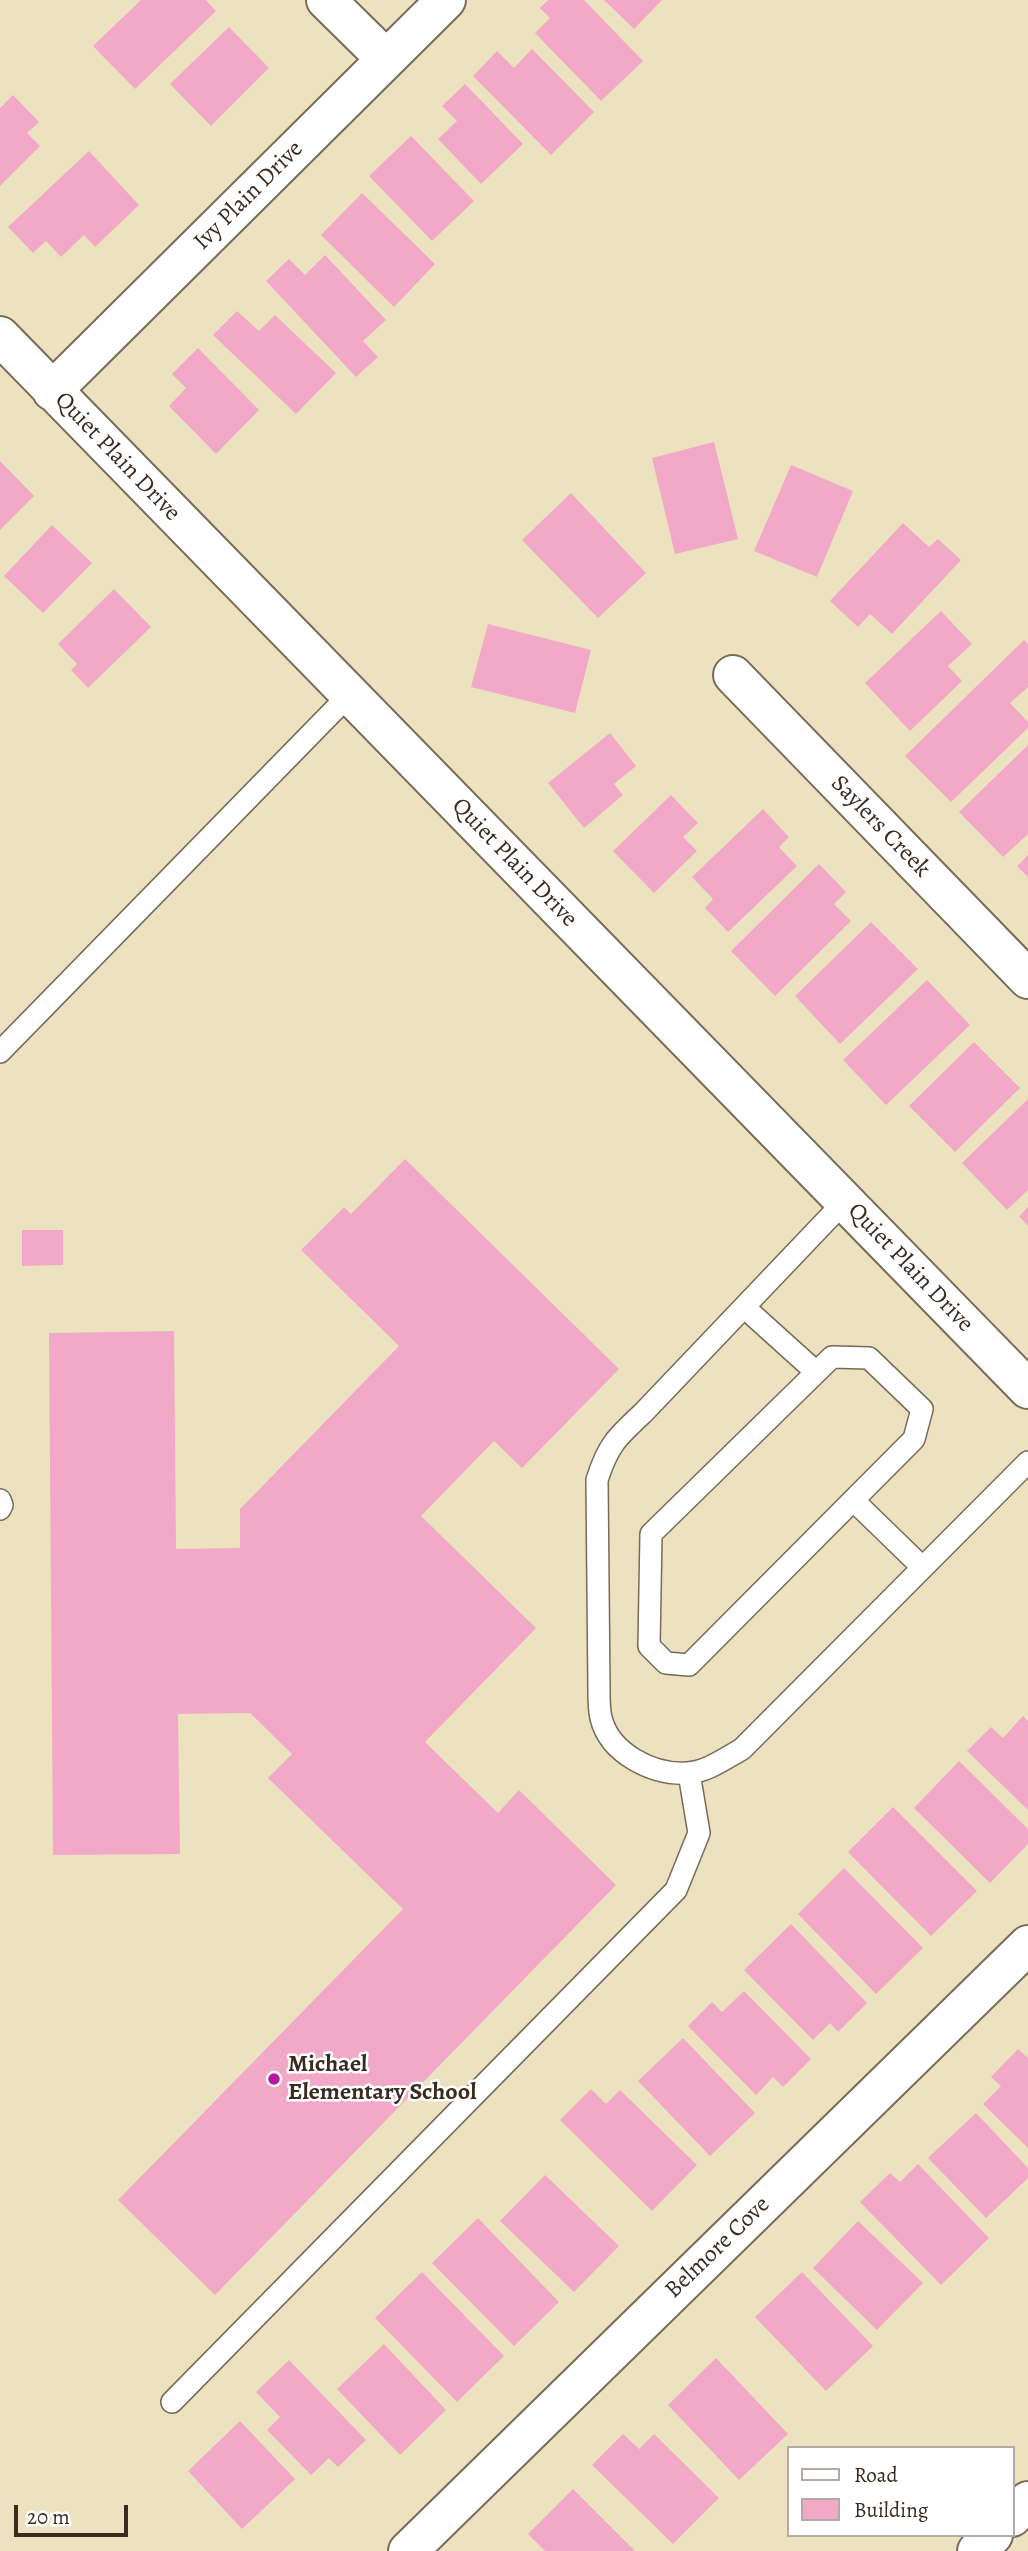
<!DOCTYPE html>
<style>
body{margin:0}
#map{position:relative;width:1028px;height:2551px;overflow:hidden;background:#ece2c0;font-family:Alegreya,serif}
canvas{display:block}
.legend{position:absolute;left:787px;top:2446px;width:228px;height:91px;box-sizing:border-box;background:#fff;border:2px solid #b1aaa5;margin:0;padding:9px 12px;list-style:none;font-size:21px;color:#3b2a1e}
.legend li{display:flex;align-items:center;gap:14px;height:35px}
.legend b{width:35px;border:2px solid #b1aaa5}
.scale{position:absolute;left:14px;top:2505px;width:114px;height:32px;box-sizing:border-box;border:4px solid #3b2a1e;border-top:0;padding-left:9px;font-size:21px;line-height:24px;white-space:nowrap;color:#3b2a1e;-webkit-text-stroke:5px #fff;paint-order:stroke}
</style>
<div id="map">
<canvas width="1028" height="2551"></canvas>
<ul class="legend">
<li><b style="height:9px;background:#fff"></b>Road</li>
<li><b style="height:19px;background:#f2a9c7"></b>Building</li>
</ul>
<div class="scale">20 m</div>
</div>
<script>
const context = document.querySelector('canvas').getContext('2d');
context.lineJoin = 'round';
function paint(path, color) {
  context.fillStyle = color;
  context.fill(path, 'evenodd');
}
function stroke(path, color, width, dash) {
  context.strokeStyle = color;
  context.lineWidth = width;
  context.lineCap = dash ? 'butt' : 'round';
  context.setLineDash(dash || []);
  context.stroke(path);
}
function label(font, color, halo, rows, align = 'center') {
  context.font = font + ' Alegreya,serif';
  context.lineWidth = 5;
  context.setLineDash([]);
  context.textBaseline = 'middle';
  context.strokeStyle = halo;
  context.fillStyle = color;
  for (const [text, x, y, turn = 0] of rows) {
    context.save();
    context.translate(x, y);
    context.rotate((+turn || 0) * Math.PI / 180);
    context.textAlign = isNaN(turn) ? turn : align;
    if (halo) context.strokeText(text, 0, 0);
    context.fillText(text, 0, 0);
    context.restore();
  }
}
const building = new Path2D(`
 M141,0H206L216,11L135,89L93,46Z
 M548,0H584L643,61L601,101L535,33L550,18L540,8Z
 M604,0H662L634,29Z
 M229,27L269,68L211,126L170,84Z
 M532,49L594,112L551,155L473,76L497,51L514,68Z
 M465,84L523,144L481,184L438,139L457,121L442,106Z
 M13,95L39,122L27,133L40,146L0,186V108Z
 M411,136L474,201L432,241L369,176Z
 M89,151L139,205L95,247L84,235L61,257L46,241L33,253L8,227Z
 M362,193L435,264L394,307L321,235Z
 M325,255L386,320L363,341L378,357L356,377L266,281L289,259L305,275Z
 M237,311L259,331L275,315L336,373L296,414L213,335Z
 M198,348L259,410L216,454L169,406L186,388L172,374Z
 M714,442L738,539L675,554L652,458Z
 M0,461L34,496L0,530Z
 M791,465L853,491L817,577L754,551Z
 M571,493L646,573L598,618L522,540Z
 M903,523L929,547L938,539L961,560L892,634L870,614L858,627L830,601Z
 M52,525L92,563L43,613L4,576Z
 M114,589L151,627L88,688L71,670L77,664L58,644Z
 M941,611L972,644L948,666L962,681L910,731L865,683Z
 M488,624L591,650L575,713L471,687Z
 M1024,640L1028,644V687L1010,703L1028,722V728L951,802L905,756Z
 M610,733L636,766L614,784L623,795L584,828L548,783Z
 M1028,745V834L1003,857L959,812Z
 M671,795L698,823L683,837L697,851L654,893L613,851Z
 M763,809L789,837L779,847L797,866L728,932L705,908L713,899L692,877Z
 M1028,855V877L1017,866Z
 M819,864L846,892L834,904L851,921L775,996L731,951Z
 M871,922L918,969L840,1044L795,996Z
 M927,980L970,1025L886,1105L843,1060Z
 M974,1042L1020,1088L955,1152L909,1106Z
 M1028,1099V1190L1007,1210L962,1163Z
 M405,1159L619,1369L522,1468L494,1441L421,1516L536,1628L425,1742L498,1813L519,1790L616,1885L215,2295L118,2200L403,1909L268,1778L292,1754L250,1713L178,1714L180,1854L53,1855L49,1333L174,1331L176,1549L240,1548V1509L399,1346L301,1250L344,1207L351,1214Z
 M1028,1207V1226L1019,1216Z
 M22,1230H63V1265L22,1266Z
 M1023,1716L1028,1721V1810L967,1751L991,1727L1003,1738Z
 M959,1761L1028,1829V1844L990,1883L914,1808Z
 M893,1807L977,1891L931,1936L848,1852Z
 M844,1868L923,1948L876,1994L798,1914Z
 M791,1924L867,2003L838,2032L830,2023L813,2040L744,1970Z
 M744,1991L811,2059L783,2087L773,2077L756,2095L688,2026L712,2002L722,2012Z
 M683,2038L755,2113L710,2156L638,2081Z
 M1018,2049L1028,2058V2148L983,2104L1001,2086L991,2077Z
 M591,2089L606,2104L620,2090L697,2165L652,2211L560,2120Z
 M976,2113L1028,2168V2178L986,2218L928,2158Z
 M918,2164L989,2238L941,2285L860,2202L890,2173L900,2182Z
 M545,2175L619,2246L574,2292L500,2221Z
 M478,2218L559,2302L514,2346L432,2263Z
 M858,2221L923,2283L877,2330L813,2268Z
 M422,2272L504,2356L457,2402L375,2318Z
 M802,2272L873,2346L826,2391L755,2317Z
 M384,2344L446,2410L400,2455L337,2389Z
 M716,2358L788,2434L739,2480L668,2405Z
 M289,2360L366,2440L338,2467L329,2458L311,2475L267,2430L280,2417L256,2392Z
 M240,2421L295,2479L242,2529L188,2471Z
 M623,2434L639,2449L654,2434L719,2498L673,2544L592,2465Z
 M573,2489L635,2551H545L528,2534Z`);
const service = new Path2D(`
 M0,1052L349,695
 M845,1201L643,1413C617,1437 608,1445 597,1480L599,1691C599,1700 599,1710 601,1718C610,1754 653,1775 687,1773C707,1772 726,1758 742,1749L1028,1462
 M744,1307L816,1372
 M832,1357L869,1358L922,1409L914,1439L689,1665L666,1663L649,1646L651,1534Z
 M0,1500L2,1505L0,1509
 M853,1500L922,1567
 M172,2402L676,1890L699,1833L689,1773`);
const minor = new Path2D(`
 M326,0L386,59
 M0,336L1028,1389
 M52,391L446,0
 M733,675L1028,979
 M1012,2517L1028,2501
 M408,2551L1028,1945
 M977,2551L993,2535`);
const markers = [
 [274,2079,7,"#b5179e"]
];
const streetNames = [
 ["Ivy Plain Drive",249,196,-45],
 ["Quiet Plain Drive",117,457,46],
 ["Saylers Creek",880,827,46],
 ["Quiet Plain Drive",514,863,46],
 ["Quiet Plain Drive",910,1268,46],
 ["Belmore Cove",718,2248,-44]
];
const poiNames = [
 ["Michael",288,2065],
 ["Elementary School",288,2093]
];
paint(building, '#f2a9c7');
stroke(service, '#796a57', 24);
stroke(minor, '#796a57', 42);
stroke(service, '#fff', 21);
stroke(minor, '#fff', 38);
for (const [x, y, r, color] of markers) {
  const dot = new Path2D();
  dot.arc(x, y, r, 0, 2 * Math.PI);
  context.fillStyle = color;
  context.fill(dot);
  stroke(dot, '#fff', 2.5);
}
label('24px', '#3b2a1e', '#fff', streetNames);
label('bold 24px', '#3b2a1e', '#fff', poiNames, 'left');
</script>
